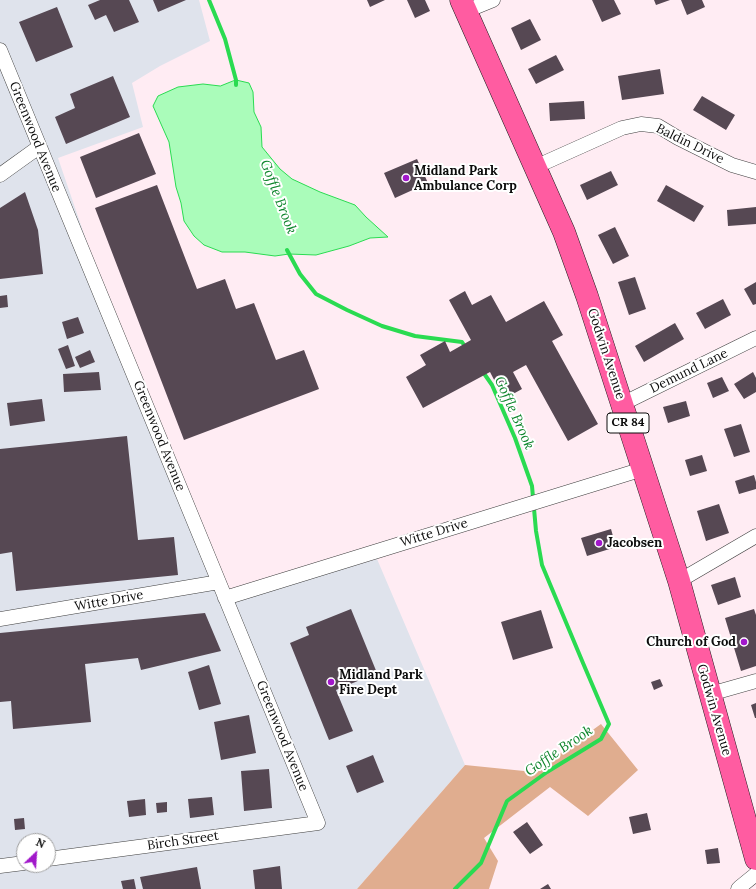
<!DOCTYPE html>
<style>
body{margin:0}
#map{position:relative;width:756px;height:889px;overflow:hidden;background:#ffecf3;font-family:Lora,serif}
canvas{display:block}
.north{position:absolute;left:16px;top:833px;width:40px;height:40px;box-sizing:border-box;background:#fff;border:1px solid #9e9e9e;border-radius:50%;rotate:25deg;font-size:11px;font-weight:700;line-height:16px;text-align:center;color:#0c0c0c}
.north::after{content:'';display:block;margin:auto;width:14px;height:18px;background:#a117ca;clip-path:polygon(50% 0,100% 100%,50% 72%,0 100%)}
</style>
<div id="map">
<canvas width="756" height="889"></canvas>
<div class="north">N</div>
</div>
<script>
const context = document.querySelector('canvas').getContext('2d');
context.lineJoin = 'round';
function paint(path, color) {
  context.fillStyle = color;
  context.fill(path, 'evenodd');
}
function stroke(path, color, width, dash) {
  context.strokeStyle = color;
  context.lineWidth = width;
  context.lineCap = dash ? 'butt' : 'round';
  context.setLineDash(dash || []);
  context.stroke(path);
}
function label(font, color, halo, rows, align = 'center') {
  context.font = font + ' Lora,serif';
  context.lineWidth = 4;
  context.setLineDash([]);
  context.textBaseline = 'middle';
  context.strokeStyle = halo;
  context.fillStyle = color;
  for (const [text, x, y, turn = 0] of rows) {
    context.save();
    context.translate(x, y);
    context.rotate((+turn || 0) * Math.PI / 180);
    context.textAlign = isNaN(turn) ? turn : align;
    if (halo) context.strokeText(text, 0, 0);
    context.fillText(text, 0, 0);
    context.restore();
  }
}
const industrial = new Path2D(`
 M0,0H199L210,41L160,66L132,83L143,127L58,158L110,310L229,601L377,559L465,765L357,889H0ZM24,841H48V865H24Z`);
const forest = new Path2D(`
 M601,724L638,770L588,816L550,787L484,838L498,861L489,889H357L465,765L534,772Z`);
const water = new Path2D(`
 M236,80L249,83L253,92L254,112L261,127L262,147L280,169L292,179L320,192L355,205L366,217L388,237L370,238L349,246L316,255L289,254L275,256L245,252H222L204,245L194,236L184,221L181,203L176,187L169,142L153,106L158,96L178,87L203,84L220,86Z`);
const stream = new Path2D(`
 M209,0L225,39L236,80V85
 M287,250L300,274L316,294L347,310L382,326L415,336L462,342L466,348
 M455,889L481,863L507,801L547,772L601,739L609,724L583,663L542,565L536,531L532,486L515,438L492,385L483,372`);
const building = new Path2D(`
 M100,0H129L139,22L114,32L106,15L95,20L88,5Z
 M153,0H186L158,12Z
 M367,0H385L370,7Z
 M407,0H425L430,11L415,18Z
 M592,0H614L621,14L602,22Z
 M654,0H670L656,5Z
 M681,0H702L705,7L687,15Z
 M57,7L73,47L36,62L19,22Z
 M530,19L541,40L521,50L511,28Z
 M556,55L564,70L536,84L528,69Z
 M660,69L664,94L622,100L618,76Z
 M113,76L130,117L66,144L55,117L75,108L70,94Z
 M702,96L735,115L726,130L693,110Z
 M584,101L585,119L550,121L549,103Z
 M139,133L156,174L96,198L80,157Z
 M417,159L428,183L395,198L384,173Z
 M611,171L618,185L587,200L580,185Z
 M157,185L197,289L225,279L236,309L254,303L276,360L304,350L319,389L184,440L95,208Z
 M666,185L704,206L694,222L657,201Z
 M25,192L38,230L43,274L0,279V208Z
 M756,207V224L728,226L727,210Z
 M615,227L629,256L613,264L598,235Z
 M635,277L646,309L629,315L618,282Z
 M756,282V304L753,305L744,289Z
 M465,291L472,305L491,295L506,322L544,301L563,335L552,341L598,424L568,441L526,365L513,372L522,389L504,399L490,372L423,408L406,377L426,365L420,355L445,341L450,352L471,340L449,300Z
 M7,295L8,307L0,308V296Z
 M723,299L731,315L705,329L696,313Z
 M78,317L84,333L67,339L62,322Z
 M675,323L684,339L644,362L635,346Z
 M68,345L75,366L66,369L58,349Z
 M90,350L95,362L80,368L75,357Z
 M99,372L101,390L64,392L63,374Z
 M753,372L756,378V392L744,399L734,384Z
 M722,377L729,391L713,398L707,383Z
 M42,399L45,421L10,426L7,403Z
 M686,401L690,416L668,423L663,407Z
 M741,424L750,452L734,457L724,429Z
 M127,436L138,540L174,537L178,575L16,591L12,552L0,554V449Z
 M702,455L707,471L690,476L685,460Z
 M754,475L756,482V489L739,494L735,481Z
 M719,504L729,533L706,541L697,511Z
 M611,529L616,547L587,556L581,538Z
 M735,577L741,597L718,605L711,585Z
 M351,609L377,673L336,690L353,731L329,740L290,643L309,635L306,627Z
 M754,609L756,615V666L741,671L725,618Z
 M541,610L553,648L513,660L501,622Z
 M205,613L221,651L141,670L138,658L85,664L91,722L13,729L11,701L0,702V633Z
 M209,665L221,704L199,710L188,672Z
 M660,679L663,686L654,690L651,682Z
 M756,703V718H755L751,705Z
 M249,715L256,753L221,760L214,722Z
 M373,755L384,782L357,793L346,766Z
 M269,769L272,808L244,811L241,771Z
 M212,797L214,815L190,818L188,799Z
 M145,799L146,815L129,817L127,801Z
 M167,802V812L157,813L156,803Z
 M647,813L651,830L633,834L629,817Z
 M24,818L25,829L15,830L14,819Z
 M527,822L543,845L530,854L513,832Z
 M718,848L720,863L707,864L705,850Z
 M280,866L282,889H255L253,870Z
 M197,867L201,889H143L140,877Z
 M134,879L136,889H123L121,881Z
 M548,884L551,889H540Z`);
const minor = new Path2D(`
 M466,11L493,0
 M0,50L318,823L48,859
 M535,167L622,128L641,124L658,126L678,138L732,165L756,172
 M0,175L39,147
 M622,404L756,338
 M679,581L756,536
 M225,598L643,469
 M0,619L219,582
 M710,694L756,681
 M0,866L24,863
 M738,889L740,887L756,874`);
const primary = new Path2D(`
 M461,0L564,232L587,296L679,581L756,859`);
const markers = [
 [406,178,4,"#a117ca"],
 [599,543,4,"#a117ca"],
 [744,642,4,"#a117ca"],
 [331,682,4,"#a117ca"]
];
const shields = [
 [628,423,42]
];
const shieldNames = [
 ["CR 84",628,423]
];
const streetNames = [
 ["Greenwood Avenue",35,137,68],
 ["Baldin Drive",690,144,26],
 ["Godwin Avenue",606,354,72],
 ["Demund Lane",689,371,-26],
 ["Greenwood Avenue",159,436,68],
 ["Witte Drive",434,533,-17],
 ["Witte Drive",109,601,-10],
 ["Godwin Avenue",714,710,74],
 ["Greenwood Avenue",282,736,68],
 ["Birch Street",183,841,-8]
];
const poiNames = [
 ["Midland Park",414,171],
 ["Ambulance Corp",414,186],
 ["Jacobsen",607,543],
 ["Church of God",736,642,"right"],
 ["Midland Park",339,675],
 ["Fire Dept",339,690]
];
const waterNames = [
 ["Goffle Brook",278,197,69],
 ["Goffle Brook",514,413,66],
 ["Goffle Brook",559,751,-34]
];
paint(industrial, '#dfe3ec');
paint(forest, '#e0ad8f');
paint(water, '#aafcba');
stroke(water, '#2adb51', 1);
stroke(stream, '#2adb51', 4);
paint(building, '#564853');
stroke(minor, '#3f3f3f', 15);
stroke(primary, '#1d1d1d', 23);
stroke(minor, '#fff', 14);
stroke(primary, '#ff5ca1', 22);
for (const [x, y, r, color] of markers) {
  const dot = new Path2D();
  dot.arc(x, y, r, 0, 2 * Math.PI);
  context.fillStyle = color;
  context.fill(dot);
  stroke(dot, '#fff', 1.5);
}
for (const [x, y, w] of shields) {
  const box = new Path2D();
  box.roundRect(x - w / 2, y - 10, w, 20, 3);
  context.fillStyle = '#fff';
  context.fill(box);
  stroke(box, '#0c0c0c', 1);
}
label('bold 12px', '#0c0c0c', null, shieldNames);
label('13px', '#0c0c0c', '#fff', streetNames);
label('bold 13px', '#0c0c0c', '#fff', poiNames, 'left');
label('italic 14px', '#0c842a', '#fff', waterNames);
</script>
